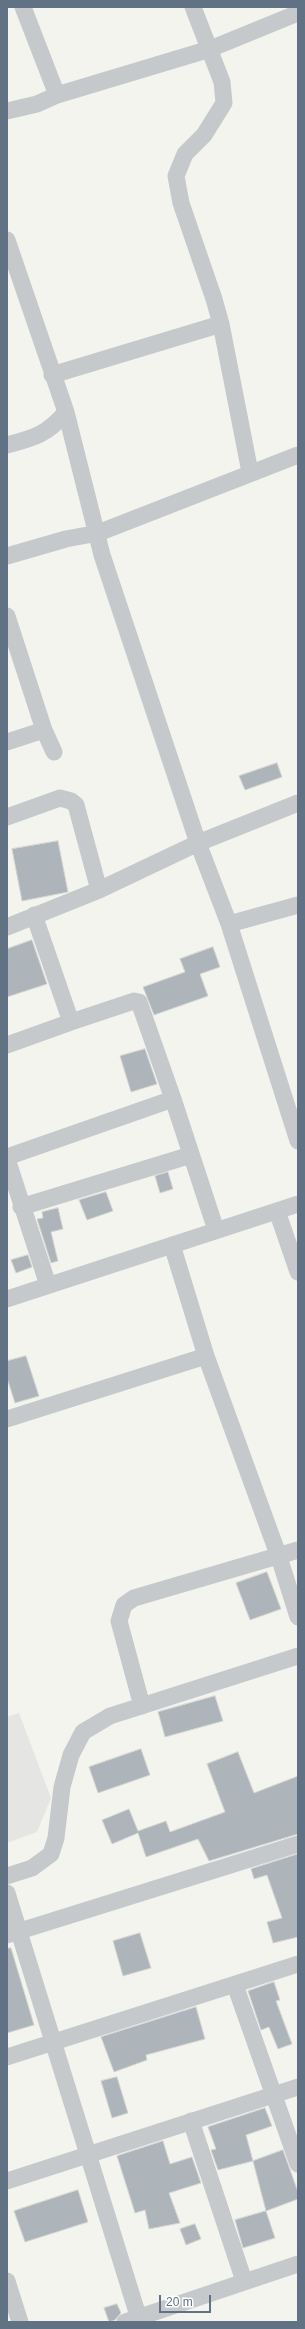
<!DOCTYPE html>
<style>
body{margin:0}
#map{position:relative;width:305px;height:2329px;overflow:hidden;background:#f4f4ef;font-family:Arial,sans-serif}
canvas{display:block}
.frame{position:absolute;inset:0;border:8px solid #607284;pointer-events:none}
.scale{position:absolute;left:159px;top:2295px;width:52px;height:18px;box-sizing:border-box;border:2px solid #607284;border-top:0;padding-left:5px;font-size:12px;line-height:14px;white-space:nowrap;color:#607284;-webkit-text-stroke:3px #fff;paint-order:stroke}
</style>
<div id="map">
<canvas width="305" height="2329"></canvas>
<div class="frame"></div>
<div class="scale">20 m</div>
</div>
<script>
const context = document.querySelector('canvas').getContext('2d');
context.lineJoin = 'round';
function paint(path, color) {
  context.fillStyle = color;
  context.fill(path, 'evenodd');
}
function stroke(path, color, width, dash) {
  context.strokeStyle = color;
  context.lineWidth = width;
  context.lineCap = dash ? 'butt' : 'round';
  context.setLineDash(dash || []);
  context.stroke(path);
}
const built = new Path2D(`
 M19,1713L51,1798L37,1832L7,1843V1717Z`);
const building = new Path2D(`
 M277,763L282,777L245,790L239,776Z
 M58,841L68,892L22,901L12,849Z
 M32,940L47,984L7,997V949Z
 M213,947L220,967L200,974L208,996L154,1015L143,987L185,972L180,959Z
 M145,1049L157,1084L131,1092L120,1056Z
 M168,1172L173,1189L160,1193L155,1176Z
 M106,1192L113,1211L87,1220L79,1200Z
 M58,1208L63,1229L51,1232L58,1261L51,1263L37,1219L43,1218L42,1212Z
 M28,1255L32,1267L16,1273L11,1260Z
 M26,1356L39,1396L15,1403L7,1378V1361Z
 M267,1572L281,1609L250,1620L236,1583Z
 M215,1696L223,1721L165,1737L158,1712Z
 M141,1749L150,1775L98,1793L89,1767Z
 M238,1752L254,1793L298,1776V1834L209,1861L198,1839L146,1857L138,1833L112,1844L102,1820L129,1809L138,1831L166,1821L170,1832L225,1812L207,1764Z
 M298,1854V1937L273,1943L267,1922L282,1918L267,1875L254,1879L251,1869Z
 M140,1933L151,1968L123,1976L113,1941Z
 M7,1948H11L34,2025L7,2033Z
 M274,1982L280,2000L276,2001L292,2044L278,2049L269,2027L261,2030L248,1991Z
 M196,2007L205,2039L146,2055L147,2060L114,2072L101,2037Z
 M117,2077L128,2113L112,2118L101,2081Z
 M265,2108L272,2126L246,2135L253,2161L218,2170L211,2150L216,2149L208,2127Z
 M163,2141L170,2164L192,2157L201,2183L169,2193L180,2223L149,2229L145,2210L135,2213L117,2156Z
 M283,2150L298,2192V2199L266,2211L253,2161Z
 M78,2190L88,2222L25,2242L14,2211Z
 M266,2211L275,2238L243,2248L235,2220Z
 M195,2224L201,2239L186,2245L180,2229Z
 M117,2304L121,2313L115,2320L109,2322L104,2308Z`);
const minor = new Path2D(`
 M193,7L222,82L224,103L204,135L185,154L176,176L181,203L214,299L221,324L250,472
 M57,95L210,49L298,13
 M7,111L37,104L57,95L23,7
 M7,240L66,412C48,434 34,438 7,445
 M52,375L221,324
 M66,412L102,555L198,843L229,924L298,1141
 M7,556L66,539L98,533L298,455
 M7,616L44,730L54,752
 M7,742L44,730
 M7,817L60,798L71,801L76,805L99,890
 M34,915L71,1022L134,1001L139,1002L173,1099
 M229,924L298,905
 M7,927L99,890L198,843L298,803
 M7,1045L71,1022
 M7,1157L173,1099L216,1230
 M7,1159L48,1285
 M21,1207L191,1155
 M277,1211L298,1272
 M172,1245L206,1356L279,1557L298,1617
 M7,1299L298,1204
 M7,1419L206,1356
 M142,1706L119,1621L124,1605L134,1598L298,1550
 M7,1876L32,1868L51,1854L56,1838L62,1787L71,1755L83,1732L110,1716L298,1656
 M7,1893L140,2322
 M7,1935L298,1844
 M235,1985L298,2164
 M7,2057L298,1964
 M191,2121L244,2281
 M7,2181L298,2087
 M7,2281L20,2322
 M125,2322L298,2264`);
paint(built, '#e5e6e3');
paint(building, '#adb5bb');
stroke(building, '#d5d5d2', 1);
stroke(minor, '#c6c9cc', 17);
</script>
